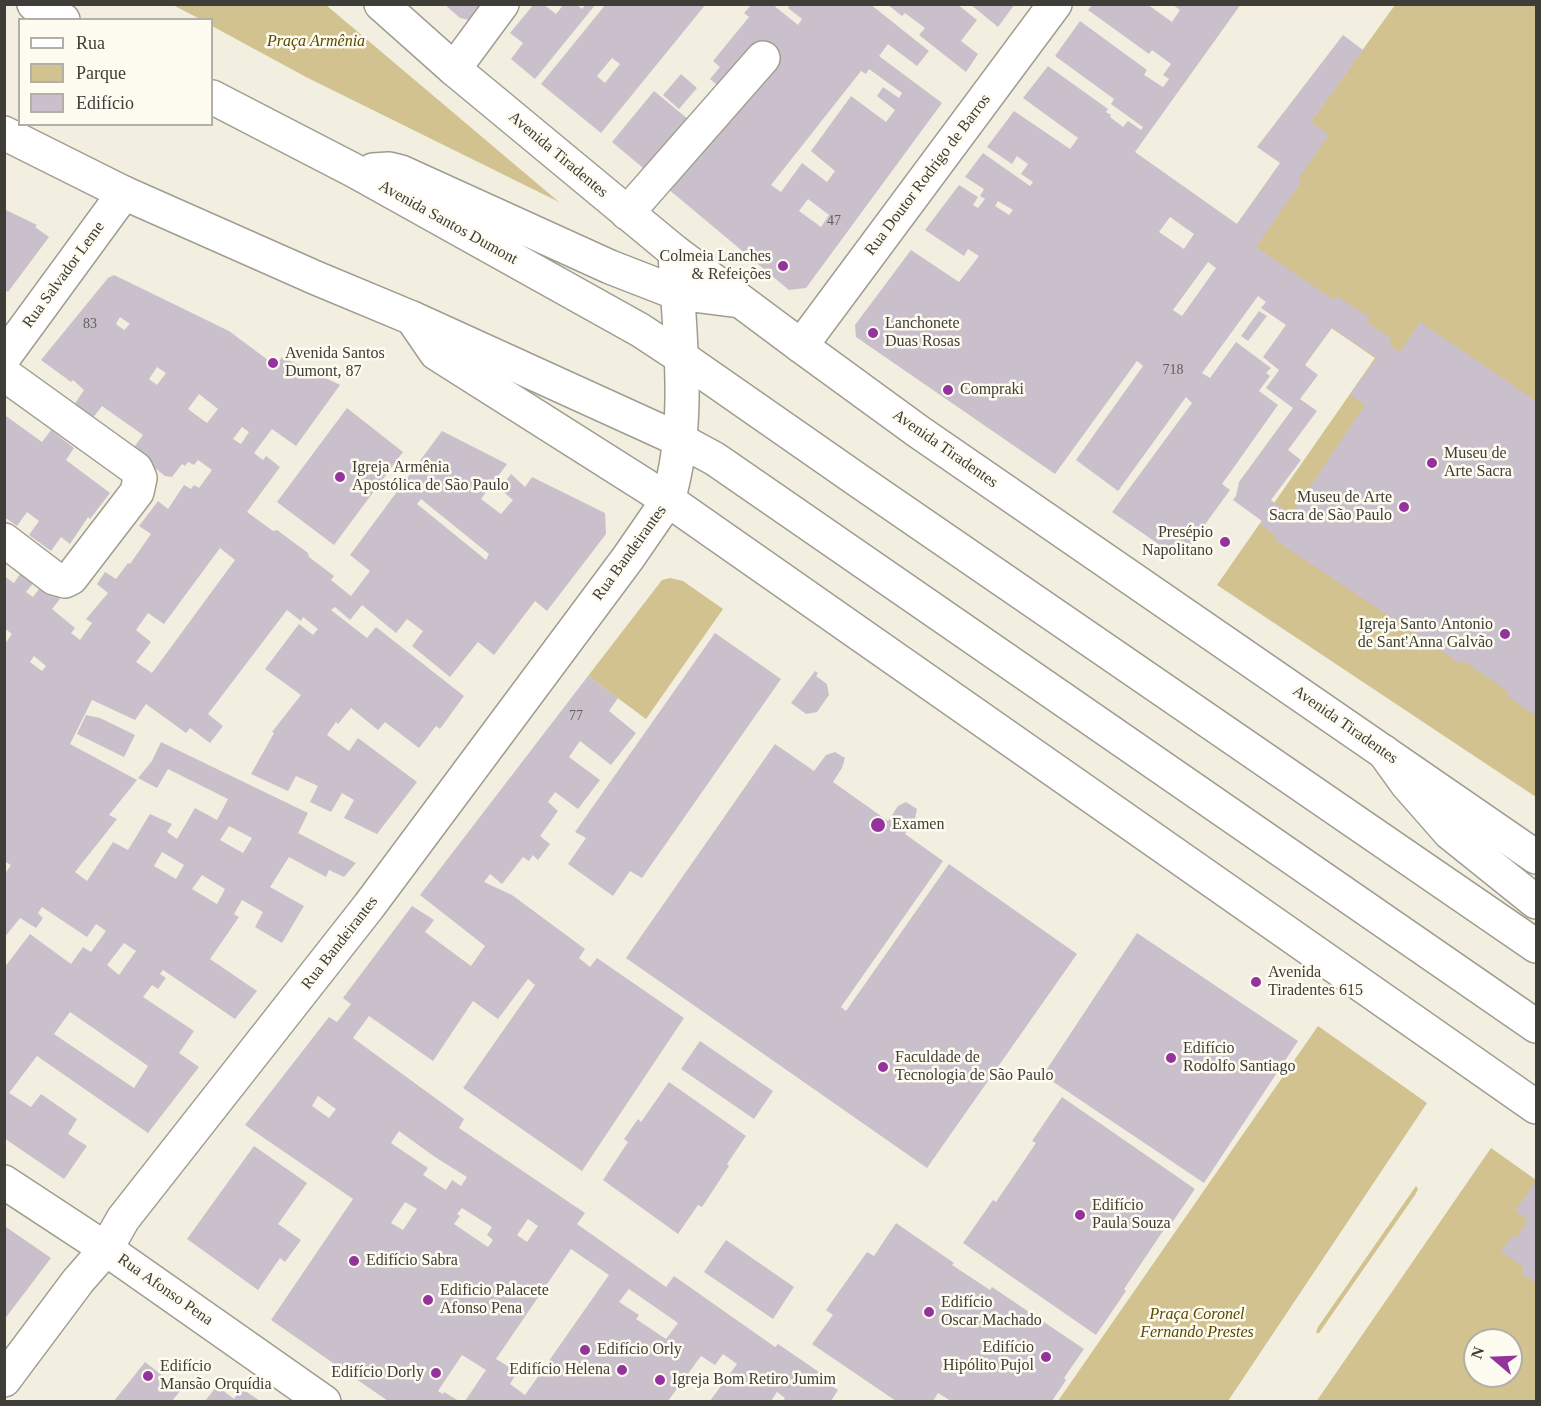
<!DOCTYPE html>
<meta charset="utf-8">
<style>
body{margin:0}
#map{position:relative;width:1541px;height:1406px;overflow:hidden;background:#f2eee0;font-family:"Times New Roman",serif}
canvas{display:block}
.frame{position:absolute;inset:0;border:6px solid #3e3d37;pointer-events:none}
.legend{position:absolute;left:18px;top:18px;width:195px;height:108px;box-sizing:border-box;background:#fefbf0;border:2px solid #b1afa6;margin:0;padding:8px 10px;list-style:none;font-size:18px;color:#3e3d37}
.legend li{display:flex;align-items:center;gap:12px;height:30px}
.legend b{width:30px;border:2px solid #b1afa6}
.north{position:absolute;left:1463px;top:1328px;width:60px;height:60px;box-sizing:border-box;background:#fefbf0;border:2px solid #b1afa6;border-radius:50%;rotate:289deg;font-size:16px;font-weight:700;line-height:24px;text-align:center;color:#3e3d37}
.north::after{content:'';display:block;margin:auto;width:21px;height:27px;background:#93339b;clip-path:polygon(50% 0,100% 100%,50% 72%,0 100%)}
</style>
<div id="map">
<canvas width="1541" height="1406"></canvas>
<div class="frame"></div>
<ul class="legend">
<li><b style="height:8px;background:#fff"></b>Rua</li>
<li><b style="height:16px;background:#d1c290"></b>Parque</li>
<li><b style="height:16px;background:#cac0cb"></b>Edifício</li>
</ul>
<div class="north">N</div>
</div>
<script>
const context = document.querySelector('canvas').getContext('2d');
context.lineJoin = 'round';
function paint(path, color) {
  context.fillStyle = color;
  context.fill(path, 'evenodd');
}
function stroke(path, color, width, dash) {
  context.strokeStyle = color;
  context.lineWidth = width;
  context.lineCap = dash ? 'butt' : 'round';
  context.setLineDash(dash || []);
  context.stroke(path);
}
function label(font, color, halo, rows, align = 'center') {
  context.font = font + ' "Times New Roman",serif';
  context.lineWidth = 5;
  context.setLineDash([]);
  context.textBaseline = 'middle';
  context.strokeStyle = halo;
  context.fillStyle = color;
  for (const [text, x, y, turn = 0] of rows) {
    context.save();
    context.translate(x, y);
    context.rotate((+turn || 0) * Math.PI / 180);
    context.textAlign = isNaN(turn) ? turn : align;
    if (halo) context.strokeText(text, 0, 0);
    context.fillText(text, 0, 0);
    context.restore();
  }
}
const green = new Path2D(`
 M173,5H326L559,202L306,77L212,26V20L200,19Z
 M1395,5H1536V797L1217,585L1375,358L1218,250Z
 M670,578L683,581L723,609L646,719L588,676L662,580Z
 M1318,1026L1427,1103L1228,1401H1058Z
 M1491,1148L1536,1180V1401L1316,1402ZM1475,1340H1511V1376H1475Z
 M1416,1186L1418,1189L1415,1195L1319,1333H1316L1318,1327Z`);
const building = new Path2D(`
 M444,4H485L469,20L460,18Z
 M534,4H543L556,14L564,4H576L582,9L586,4H596L535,79L511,59L523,43L510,33Z
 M606,4H706L601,133L541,84ZM612,58L620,64L605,83L597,76Z
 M752,4H772L798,25L802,19L788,8L791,4H870L929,51L917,66L888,44L879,56L942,103L806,288L789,290L612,142L654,91L688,119L717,85L710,79L720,67L713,61L749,17L744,13ZM869,69L902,93L899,98L883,87L877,96L895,110L886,122L851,96L811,151L835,171L827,182L802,163L781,192L771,185L861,71L866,74ZM808,199L829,215L821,227L799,211Z
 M887,4H957L977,20L961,41L978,54L966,72L919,35L925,28L905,13L902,16Z
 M970,4H1015L998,27Z
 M1093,4H1147L1172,22L1180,10L1172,4H1241L1135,152L1237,224L1280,163L1257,147L1343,35L1363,50L1311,122L1329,135L1298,179L1302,181L1256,247L1334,300L1337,296L1370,318L1367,322L1392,339L1388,344L1400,352L1420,322L1536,401V716L1506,695L1509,692L1462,660L1461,664L1275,540L1277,537L1260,524L1262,521L1233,500L1236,496L1239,482L1293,408L1266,388L1279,370L1263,357L1286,325L1261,308L1266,302L1258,296L1202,373L1210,378L1236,342L1271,368L1266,373L1270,376L1259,391L1278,405L1222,484L1230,490L1180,559L1112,512L1192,403L1186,397L1118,491L1076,460L1143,366L1137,361L1055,474L856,337L855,325L911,250L959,282L979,256L968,249L964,256L925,230L959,185L978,197L973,205L978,208L985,199L980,196L984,189L965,177L983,153L1030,186L1033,182L1021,174L1028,164L1017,156L1012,164L987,147L1014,111L1070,149L1078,138L1023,98L1048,66L1108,109L1106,112L1111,115L1110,117L1123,127L1128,121L1141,130L1143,127L1111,104L1114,99L1055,56L1080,21L1147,70L1144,75L1163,87L1169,79L1163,75L1171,64L1152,50L1149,54L1088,10ZM998,201L1013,210L1009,215L995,206ZM1170,217L1194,234L1184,249L1159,232ZM1208,262L1216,268L1182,316L1173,310ZM1332,328L1377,358L1350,394L1365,405L1288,520L1281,515L1285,510L1271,500L1301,460L1288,450L1317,411L1300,399L1318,375L1305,365Z
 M681,74L697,88L679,109L663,95Z
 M4,209L37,225L35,227L49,237L8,292L4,289Z
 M114,275L229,331L276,366L282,357L340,385L296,446L272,429L254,453L263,460L266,456L280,467L247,512L273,531L277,530L308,553L309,557L334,576L331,580L351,596L370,571L350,555L442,431L507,464L481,499L501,514L513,500L500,489L511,474L525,487L532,477L605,513L606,534L547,611L535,601L494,655L478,642L450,677L412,646L423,631L407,619L396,633L362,605L350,620L335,607L331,610L367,638L376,627L464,696L440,729L436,726L419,748L385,722L378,730L351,708L338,724L336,722L327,735L349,751L358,738L417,782L377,834L344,818L354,800L342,793L331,812L310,802L318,786L296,776L288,791L251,774L274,733L272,732L301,695L265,669L299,624L313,635L318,629L303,617L301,621L287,610L208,714L223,726L210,743L190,728L186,733L146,704L135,720L92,700L70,744L137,780L109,815L117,819L75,872L87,881L113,842L128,850L150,814L172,824L167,832L177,839L195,808L217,820L228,799L168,769L157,788L138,778L152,761L161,742L308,813L298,833L356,863L344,877L329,870L326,877L289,857L270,887L304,906L282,943L255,927L263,912L242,900L234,914L239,917L210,959L257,991L235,1019L163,970L160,974L166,978L158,989L152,985L143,997L194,1031L179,1053L199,1067L148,1133L37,1056L9,1093L31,1107L41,1094L77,1119L68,1134L87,1146L64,1179L4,1138V968L30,934L71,964L83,947L91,952L106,931L96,924L87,937L42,907L38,913L43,918L36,928L20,918L4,938V875L11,865L4,861V645L12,634L4,628V576L14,583L22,571L35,581L26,592L33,597L42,585L60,599L52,609L75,628L71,633L80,640L92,623L86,619L108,593L97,584L105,572L116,579L128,563L130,564L151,534L139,526L158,501L168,509L184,485L191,489L194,485L199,488L212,470L198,460L194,465L188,462L185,466L182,464L172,477L165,476L132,450L143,435L102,406L92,419L74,405L84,390L73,380L71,382L41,360L108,278ZM120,317L130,324L124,330L116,324ZM157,367L166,373L157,385L149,379ZM199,394L218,409L207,423L188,409ZM242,427L249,432L241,444L233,439ZM421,499L489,554L486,560L417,504ZM220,548L235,560L152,673L136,662L151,642L136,630L148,613L164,624ZM34,656L46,666L42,671L30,662ZM229,826L252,838L243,853L220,840ZM162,852L184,865L176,879L154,866ZM202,875L225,889L217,904L192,889ZM124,943L136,951L119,975L107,965ZM70,1012L148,1066L134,1088L54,1034Z
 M1259,311L1267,316L1248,341L1241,336Z
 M347,408L403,452L334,545L277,502Z
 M6,416L42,442L51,430L74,448L66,460L110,493L90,519L88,517L70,544L61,537L51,551L29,535L39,521L27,512L17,526L4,517Z
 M715,633L781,679L642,878L630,871L613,896L568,864L586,838L575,832Z
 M815,671L818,673L816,676L827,684L829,695L817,712L806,714L791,703Z
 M588,676L618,698L609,711L636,733L611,765L580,741L569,757L600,780L578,809L555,792L548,802L558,811L540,836L550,844L538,860L533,855L529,861L523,857L502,884L490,874L484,882L512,895L585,949L579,958L590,967L597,958L684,1018L582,1171L463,1088L535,985L528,979L498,1019L473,1001L433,1061L369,1016L353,1038L464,1119L459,1128L585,1213L577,1224L666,1287L674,1276L775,1347L778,1344L822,1374L819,1378L838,1390L831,1401H783L785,1398L777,1392L771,1401H710L737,1364L723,1354L715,1365L701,1356L668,1401L518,1400L465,1401L486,1370L462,1355L438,1391L443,1394L444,1392L459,1401H388L271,1320L353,1199L245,1125L329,1017L337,1022L351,1004L343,998L412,906L434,920L425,932L471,966L485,946L420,895ZM318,1096L336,1109L329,1118L312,1106ZM399,1131L435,1157L467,1177L461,1186L452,1180L446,1190L423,1175L428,1168L391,1143ZM405,1202L417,1209L403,1230L391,1223ZM462,1208L492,1227L487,1235L493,1240L488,1247L454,1224L460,1216L457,1214ZM528,1219L538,1226L527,1242L517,1235ZM571,1249L609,1275L525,1395L510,1384L517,1372L496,1359ZM629,1289L678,1323L666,1339L636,1319L639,1315L619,1302Z
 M86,715L100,718L135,735L124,757L77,734Z
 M775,744L814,771L826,755L835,752L845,758L842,768L833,782L888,821L898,806L906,802L917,809L915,819L905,834L943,861L841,1007L846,1011L949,864L1077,954L927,1168L626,958Z
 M1137,933L1298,1041L1204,1183L1043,1075Z
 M700,1041L773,1091L754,1119L681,1069Z
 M669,1082L746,1136L727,1164L729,1166L702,1207L698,1205L678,1234L603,1180L628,1142L624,1139L638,1119L641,1122Z
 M1062,1097L1195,1189L1167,1230L1165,1228L1124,1289L1126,1291L1096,1335L963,1243L993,1200L996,1202L1036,1143L1032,1141Z
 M254,1146L307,1183L278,1224L301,1240L285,1262L280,1258L258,1290L187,1239Z
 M1536,1181V1283L1521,1273L1524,1267L1501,1252L1513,1235L1517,1237L1528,1220L1515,1211Z
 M896,1223L954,1263L952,1265L990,1290L992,1287L1084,1349L1064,1378L1066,1380L1052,1401H951L938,1393L933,1401H896L812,1344L833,1315L826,1310L867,1252L874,1256Z
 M6,1227L51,1258L4,1320V1229Z
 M726,1240L794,1287L773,1319L704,1272Z
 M145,1362L181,1390L172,1401H114Z
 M217,1386L234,1399L241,1388L260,1401H205Z`);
const minor = new Path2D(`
 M454,69L502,4
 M627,213L763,58
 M801,346L1055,4
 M4,357L124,193
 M4,374L136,469L140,478L137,492L71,578L65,581L54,578L4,540
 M4,1182L106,1249L324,1402
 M4,1380L78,1281L106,1249L123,1219L369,906L628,558L668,500`);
const major = new Path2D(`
 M381,4L454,69L675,252L801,346L919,432L1536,857
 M412,318L436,353L668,500L1536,1107`);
const highway = new Path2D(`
 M34,4L63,20
 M212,97L355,171L640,330L681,357L859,481L1536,946
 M4,133L124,193L316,278L412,318L680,440L715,459L1536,1026
 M373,170L389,169L401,172L610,267L677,293L740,301
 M668,500C692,420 679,334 675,252
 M1384,752L1407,784L1450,833L1536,902`);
const markers = [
 [783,266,6,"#93339b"],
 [873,333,6,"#93339b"],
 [273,363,6,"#93339b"],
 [948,390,6,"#93339b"],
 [1432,463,6,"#93339b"],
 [340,477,6,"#93339b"],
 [1404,507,6,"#93339b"],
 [1225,542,6,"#93339b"],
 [1505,634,6,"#93339b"],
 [878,825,8,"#93339b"],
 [1256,982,6,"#93339b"],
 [1171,1058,6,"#93339b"],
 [883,1067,6,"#93339b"],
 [1080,1215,6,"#93339b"],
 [354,1261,6,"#93339b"],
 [428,1300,6,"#93339b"],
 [929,1312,6,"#93339b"],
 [585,1350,6,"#93339b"],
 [1046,1357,6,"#93339b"],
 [622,1370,6,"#93339b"],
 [436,1373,6,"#93339b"],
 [148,1376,6,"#93339b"],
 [660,1380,6,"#93339b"]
];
const numberNames = [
 ["47",834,221],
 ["83",90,324],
 ["718",1173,370],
 ["77",576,716]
];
const parkNames = [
 ["Praça Armênia",316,42],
 ["Praça Coronel",1197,1315],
 ["Fernando Prestes",1197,1333]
];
const streetNames = [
 ["Avenida Tiradentes",558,155,40],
 ["Rua Doutor Rodrigo de Barros",928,175,-53],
 ["Avenida Santos Dumont",448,223,29],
 ["Rua Salvador Leme",64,275,-54],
 ["Avenida Tiradentes",945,449,35],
 ["Rua Bandeirantes",630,553,-54],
 ["Avenida Tiradentes",1345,725,35],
 ["Rua Bandeirantes",340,943,-52],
 ["Rua Afonso Pena",165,1290,35]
];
const poiNames = [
 ["Colmeia Lanches",771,257,"right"],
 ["& Refeições",771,275,"right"],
 ["Lanchonete",885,324],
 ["Duas Rosas",885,342],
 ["Avenida Santos",285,354],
 ["Dumont, 87",285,372],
 ["Compraki",960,390],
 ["Museu de",1444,454],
 ["Arte Sacra",1444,472],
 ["Igreja Armênia",352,468],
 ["Apostólica de São Paulo",352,486],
 ["Museu de Arte",1392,498,"right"],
 ["Sacra de São Paulo",1392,516,"right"],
 ["Presépio",1213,533,"right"],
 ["Napolitano",1213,551,"right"],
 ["Igreja Santo Antonio",1493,625,"right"],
 ["de Sant'Anna Galvão",1493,643,"right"],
 ["Examen",892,825],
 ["Avenida",1268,973],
 ["Tiradentes 615",1268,991],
 ["Edifício",1183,1049],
 ["Rodolfo Santiago",1183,1067],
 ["Faculdade de",895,1058],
 ["Tecnologia de São Paulo",895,1076],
 ["Edifício",1092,1206],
 ["Paula Souza",1092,1224],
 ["Edifício Sabra",366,1261],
 ["Edificio Palacete",440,1291],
 ["Afonso Pena",440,1309],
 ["Edifício",941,1303],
 ["Oscar Machado",941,1321],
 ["Edifício",1034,1348,"right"],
 ["Hipólito Pujol",1034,1366,"right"],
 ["Edifício Orly",597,1350],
 ["Edifício",160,1367],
 ["Mansão Orquídia",160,1385],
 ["Edifício Helena",610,1370,"right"],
 ["Edifício Dorly",424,1373,"right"],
 ["Igreja Bom Retiro Jumim",672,1380]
];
paint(green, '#d1c290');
paint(building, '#cac0cb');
stroke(minor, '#a09d90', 36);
stroke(major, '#a09d90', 36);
stroke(highway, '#a09d90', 36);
stroke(minor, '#fff', 33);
stroke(major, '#fff', 33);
stroke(highway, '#fff', 33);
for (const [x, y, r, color] of markers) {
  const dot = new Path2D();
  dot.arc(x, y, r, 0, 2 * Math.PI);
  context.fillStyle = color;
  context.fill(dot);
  stroke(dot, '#fefbf0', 2);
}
label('14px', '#615e5c', null, numberNames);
label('italic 16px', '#594802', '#fefbf0', parkNames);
label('16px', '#3e3d37', '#fefbf0', streetNames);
label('16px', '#3e3d37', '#fefbf0', poiNames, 'left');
</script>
